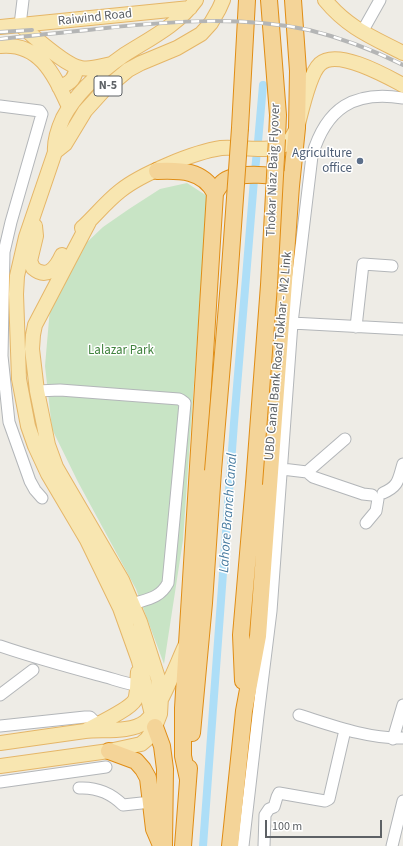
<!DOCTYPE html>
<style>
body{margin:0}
#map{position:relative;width:403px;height:846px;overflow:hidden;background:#eeece6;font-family:"Source Sans 3",sans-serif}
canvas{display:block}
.scale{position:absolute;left:265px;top:820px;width:117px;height:18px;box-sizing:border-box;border:2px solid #5d6165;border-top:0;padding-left:5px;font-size:12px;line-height:14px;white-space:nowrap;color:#5d6165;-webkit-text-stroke:3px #fff;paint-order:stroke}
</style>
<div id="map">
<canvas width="403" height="846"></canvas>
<div class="scale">100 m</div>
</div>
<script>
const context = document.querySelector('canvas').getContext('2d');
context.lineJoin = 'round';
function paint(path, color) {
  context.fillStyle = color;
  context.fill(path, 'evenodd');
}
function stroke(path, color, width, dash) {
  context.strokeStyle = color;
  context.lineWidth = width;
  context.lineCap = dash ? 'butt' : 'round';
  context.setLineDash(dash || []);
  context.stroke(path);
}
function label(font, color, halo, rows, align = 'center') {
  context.font = font + ' "Source Sans 3",sans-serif';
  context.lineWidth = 3;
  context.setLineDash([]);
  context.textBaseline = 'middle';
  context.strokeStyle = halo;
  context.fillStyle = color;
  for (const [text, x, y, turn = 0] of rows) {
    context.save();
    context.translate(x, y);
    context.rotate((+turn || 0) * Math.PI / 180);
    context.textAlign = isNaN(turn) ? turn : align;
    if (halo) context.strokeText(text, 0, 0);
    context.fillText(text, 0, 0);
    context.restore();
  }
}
const green = new Path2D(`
 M187,183L207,196L183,540L164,664L136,589L78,482L52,429L45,366L50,308L83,246L103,227L129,209L160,189Z`);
const canal = new Path2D(`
 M258,142L263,85
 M255,171L257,151
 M203,846L234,423L254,180`);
const minor = new Path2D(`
 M20,25L23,0
 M362,32L380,0
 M0,106L40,111L42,114L11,222L4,252L2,356L9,422L30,481L35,490L42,498
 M292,323L403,329
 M356,327L363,264L392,266
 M37,391L60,390L179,399L181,400L185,403L168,583C160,598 148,599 132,604
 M282,469L307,472L313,477L363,494L372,495
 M307,472L345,439
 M383,493C399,486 398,480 403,464
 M366,523L376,511L378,499
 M0,646C32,657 65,666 98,675C111,678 123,683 136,685
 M0,695L33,670
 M299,715C331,725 368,739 403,738
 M0,726L85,717H90L97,724
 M393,739L403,705
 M0,782L106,767
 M79,788C97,787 111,793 123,805L151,802
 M243,846L258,716L271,611L292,323L312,156C326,108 354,90 403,98
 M264,846L265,815L269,809L274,807L277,797L279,793L325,801L329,799L345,730
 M392,846L403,801`);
const major = new Path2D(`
 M325,0C348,28 372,37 403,53
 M20,25C34,36 65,66 81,68C91,70 101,66 111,64
 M0,27L190,8
 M0,46C40,42 54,75 69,107
 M59,87C70,84 76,78 76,67
 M55,152C54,140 58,129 63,118C76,93 101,71 124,55C149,39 178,25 196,0
 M35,226L36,236L30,261L33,268C47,280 56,268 62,255
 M82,228C95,216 106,202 120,191C141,174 194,152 221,148C237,146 276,154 287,143C292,139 294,133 297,128C301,113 309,74 320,64C337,48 386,76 403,85
 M155,727L139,661L120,608L87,540L48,474L35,446L28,426L19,379L16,294L17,276L26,237L55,152L65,144L85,111L104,90L128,70L141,63L177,48L201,34L211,23L219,9L223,0
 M87,730C98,724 130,709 135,700C138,692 137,680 138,672
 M0,743C28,739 57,735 85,731C102,729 131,733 145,722C160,710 177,663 186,644
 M0,766L109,751L141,744L147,739L155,727L160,714L161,697L158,678L140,622L122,580L56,467L48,445L37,391L32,349L33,335L35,325L89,222`);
const highway = new Path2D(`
 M269,0L278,115L277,139
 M240,128L247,0
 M157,171C180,170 203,170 215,193
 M243,681L241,635L254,484
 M155,727L162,746L165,769L164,846
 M192,733L204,603L213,471
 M109,751L136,761L143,769L148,778L154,829L160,843
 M188,779L183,756V708L215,193C218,188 222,181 228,179C241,173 276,173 288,182
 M183,846L189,768
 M230,846L244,711L258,636L291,186L297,128L298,71L293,0`);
const rail = new Path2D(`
 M0,32L32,30
 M0,39C35,35 71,32 106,28C173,21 242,16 309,30C342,38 373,50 403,65`);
const highwayBridge = new Path2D(`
 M213,471L229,282L240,128
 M254,484L269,285L277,139`);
const markers = [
 [360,161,4,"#5c6f8a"]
];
const shields = [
 [108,86,28]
];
const shieldNames = [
 ["N-5",108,86]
];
const streetNames = [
 ["Raiwind Road",95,18,-6],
 ["Thokar Niaz Baig Flyover",274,170,-88],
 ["UBD Canal Bank Road Tokhar - M2 Link",279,356,-85]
];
const serviceNames = [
 ["Agriculture",352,154],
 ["office",352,169]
];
const parkNames = [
 ["Lalazar Park",121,351]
];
const waterNames = [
 ["Lahore Branch Canal",229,513,-86]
];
paint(green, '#c8e4c5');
stroke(canal, '#addef7', 8);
stroke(minor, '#b3b6b9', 13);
stroke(major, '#e5b668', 16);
stroke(highway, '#e08d15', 18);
stroke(minor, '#fff', 11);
stroke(major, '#f8e6b1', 14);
stroke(highway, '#f4d498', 16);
stroke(rail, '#b4b5b5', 4);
stroke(rail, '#fff', 2.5, [8]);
stroke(highwayBridge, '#e08d15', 18, []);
stroke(highwayBridge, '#f4d498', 16);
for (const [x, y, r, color] of markers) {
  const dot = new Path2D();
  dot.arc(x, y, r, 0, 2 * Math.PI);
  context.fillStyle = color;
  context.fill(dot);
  stroke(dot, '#fff', 1.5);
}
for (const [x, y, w] of shields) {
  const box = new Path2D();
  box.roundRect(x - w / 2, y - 10, w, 20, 3);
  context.fillStyle = '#fff';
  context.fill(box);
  stroke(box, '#5d6165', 1);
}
label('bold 12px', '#5d6165', null, shieldNames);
label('13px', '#5d6165', '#fff', streetNames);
label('13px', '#4e5e75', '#fff', serviceNames, 'right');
label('13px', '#41833e', '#fff', parkNames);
label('italic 14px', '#477ba0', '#fff', waterNames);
</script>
